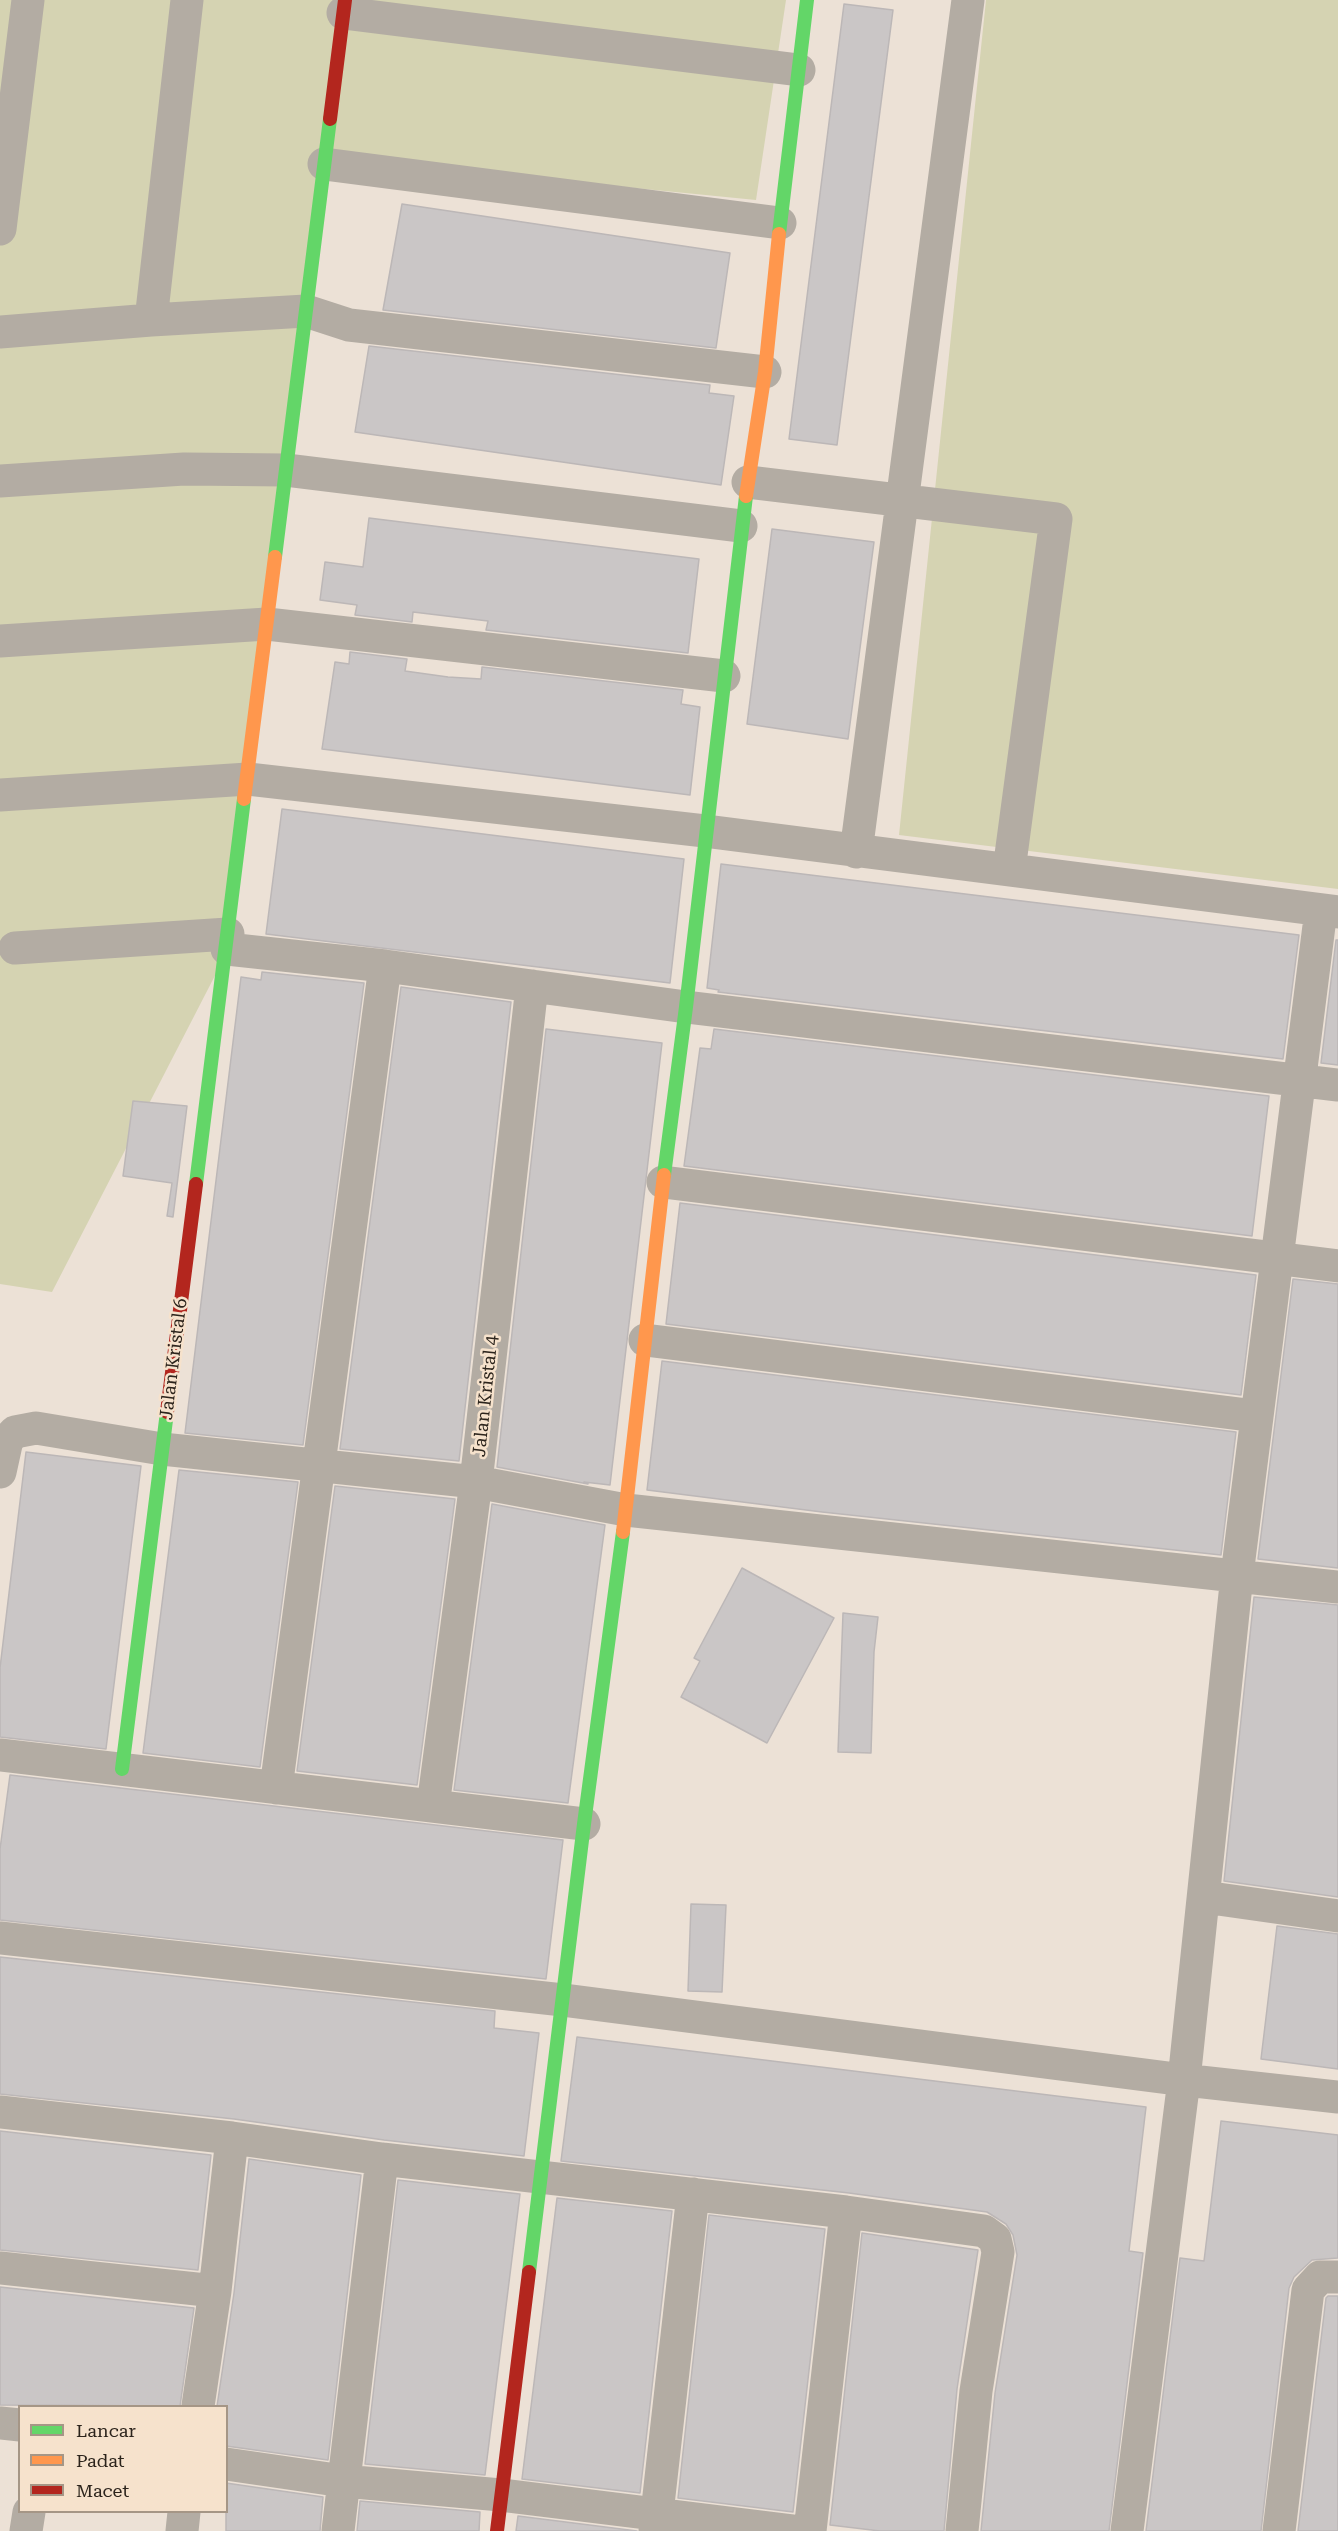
<!DOCTYPE html>
<style>
body{margin:0}
#map{position:relative;width:1338px;height:2531px;overflow:hidden;background:#ece1d6;font-family:"Roboto Serif",serif}
canvas{display:block}
.legend{position:absolute;left:18px;top:2405px;width:210px;height:108px;box-sizing:border-box;background:#f6e2cc;border:2px solid #a59686;margin:0;padding:8px 10px;list-style:none;font-size:18px;color:#2c241c}
.legend li{display:flex;align-items:center;gap:12px;height:30px}
.legend b{width:30px;border:2px solid #a59686}
</style>
<div id="map">
<canvas width="1338" height="2531"></canvas>
<ul class="legend">
<li><b style="height:8px;background:#63d668"></b>Lancar</li>
<li><b style="height:8px;background:#ff974d"></b>Padat</li>
<li><b style="height:8px;background:#b3261e"></b>Macet</li>
</ul>
</div>
<script>
const context = document.querySelector('canvas').getContext('2d');
context.lineJoin = 'round';
function paint(path, color) {
  context.fillStyle = color;
  context.fill(path, 'evenodd');
}
function stroke(path, color, width, dash) {
  context.strokeStyle = color;
  context.lineWidth = width;
  context.lineCap = dash ? 'butt' : 'round';
  context.setLineDash(dash || []);
  context.stroke(path);
}
function label(font, color, halo, rows, align = 'center') {
  context.font = font + ' "Roboto Serif",serif';
  context.lineWidth = 5;
  context.setLineDash([]);
  context.textBaseline = 'middle';
  context.strokeStyle = halo;
  context.fillStyle = color;
  for (const [text, x, y, turn = 0] of rows) {
    context.save();
    context.translate(x, y);
    context.rotate((+turn || 0) * Math.PI / 180);
    context.textAlign = isNaN(turn) ? turn : align;
    if (halo) context.strokeText(text, 0, 0);
    context.fillText(text, 0, 0);
    context.restore();
  }
}
const green = new Path2D(`
 M0,0H786L756,200L321,157L223,960L52,1292L0,1284Z
 M986,0H1338V889L899,835Z`);
const building = new Path2D(`
 M844,4L893,10L837,445L789,439Z
 M402,204L730,253L716,348L383,310Z
 M369,346L710,385L709,393L734,396L721,485L355,432Z
 M369,518L699,559L688,653L486,630L488,621L413,612L412,622L355,615L357,605L320,600L325,562L363,567Z
 M772,529L874,542L848,739L747,724Z
 M350,652L407,659L405,671L448,677L481,679L482,667L683,690L681,704L700,707L690,795L322,749L335,662L349,664Z
 M282,809L684,859L670,983L266,934Z
 M721,864L1299,935L1283,1059L718,992L719,990L707,988Z
 M1336,940H1338V1065L1321,1063Z
 M262,972L364,983L303,1445L185,1433L241,977L261,980Z
 M401,987L511,1002L459,1461L340,1449Z
 M546,1029L662,1043L610,1485L584,1482L588,1484L497,1467Z
 M714,1029L1269,1096L1252,1236L684,1166L700,1048L711,1049Z
 M133,1101L187,1106L173,1217L167,1216L172,1183L123,1176Z
 M680,1203L1256,1275L1241,1395L666,1324Z
 M1293,1279L1338,1284V1568L1258,1559Z
 M662,1361L1236,1432L1221,1555L822,1512L647,1490Z
 M26,1452L141,1466L106,1749L0,1737V1668Z
 M179,1470L298,1482L260,1767L143,1753Z
 M335,1486L455,1499L417,1785L297,1771Z
 M492,1504L605,1525L568,1803L454,1790Z
 M742,1568L834,1618L767,1743L681,1697L700,1661L694,1658Z
 M1254,1597L1338,1605V1897L1224,1881Z
 M843,1613L878,1617L874,1652L871,1753L838,1752Z
 M10,1775L563,1840L546,1979L0,1920V1849Z
 M691,1904L726,1905L722,1992L688,1991Z
 M1277,1926L1338,1934V2069L1261,2059Z
 M0,1957L495,2011L494,2028L539,2033L524,2156L384,2140L234,2119L0,2094Z
 M577,2037L1146,2107L1129,2251L1143,2253L1109,2531H981L995,2393L1017,2255L1013,2235L1006,2224L987,2212L849,2193L561,2161Z
 M1221,2121L1338,2135V2258L1312,2260L1294,2277L1289,2288L1261,2531H1146L1180,2258L1204,2261Z
 M0,2131L211,2155L198,2270L0,2250Z
 M249,2159L361,2175L328,2460L226,2446V2406H217L234,2293Z
 M398,2180L520,2194L485,2475L365,2464Z
 M557,2198L672,2211L640,2493L522,2479Z
 M709,2215L825,2229L793,2512L678,2498Z
 M862,2233L978,2250L957,2389L944,2531H880L830,2525Z
 M0,2287L194,2308L180,2406L0,2405Z
 M1328,2296H1338V2531H1298L1326,2298Z
 M226,2483L323,2497L320,2531H226Z
 M360,2501L480,2512L479,2531H357Z
 M518,2516L637,2531H516Z`);
const street = new Path2D(`
 M343,13L799,70
 M324,164L780,223
 M0,229L28,0
 M151,320L187,0
 M0,332L151,320L306,311L349,325L765,372
 M0,481L184,469L286,470L741,526
 M748,482L1056,519L1009,870
 M0,641L267,624L724,676
 M0,795L248,779L705,831L1338,912
 M856,852L968,0
 M15,948L228,934
 M227,949L385,966L686,1007L1338,1085
 M663,1182L1338,1266
 M645,1340L1256,1416
 M0,1472L7,1440L15,1432L36,1428L162,1449L476,1482L626,1510L1338,1587
 M0,1755L584,1824
 M276,1788L385,966
 M433,1806L476,1482L532,986
 M1204,1897L1338,1916
 M0,1938L563,2000L1184,2080L1338,2097
 M0,2112L232,2138L382,2159L846,2212L984,2231L995,2239L998,2252L976,2391L962,2531
 M0,2268L215,2291
 M198,2406L215,2291L232,2138
 M0,2423L20,2425
 M226,2464L343,2481L501,2495L792,2531
 M26,2531L29,2512
 M182,2531L184,2512
 M338,2531L382,2159
 M655,2531L693,2194
 M810,2531L846,2212
 M1127,2531L1184,2080L1237,1575L1321,910
 M1279,2531L1308,2290L1320,2277H1338`);
const fast = new Path2D(`
 M779,234L807,0
 M275,557L330,119
 M664,1175L686,1007L746,496
 M196,1184L244,799
 M122,1769L167,1412
 M529,2272L584,1824L623,1532`);
const slow = new Path2D(`
 M746,496L765,372L779,234
 M244,799L275,557
 M623,1532L664,1175`);
const jam = new Path2D(`
 M330,119L345,0
 M167,1412L196,1184
 M497,2531L529,2272`);
const streetNames = [
 ["Jalan Kristal 6",174,1359,-83],
 ["Jalan Kristal 4",486,1396,-84]
];
paint(green, '#d5d3b2');
paint(building, '#cac6c6');
stroke(building, '#bcb7b7', 1.5);
stroke(street, '#b3aca3', 33);
stroke(fast, '#63d668', 14);
stroke(slow, '#ff974d', 14);
stroke(jam, '#b3261e', 14);
label('18px', '#2c241c', '#f6e2cc', streetNames);
</script>
